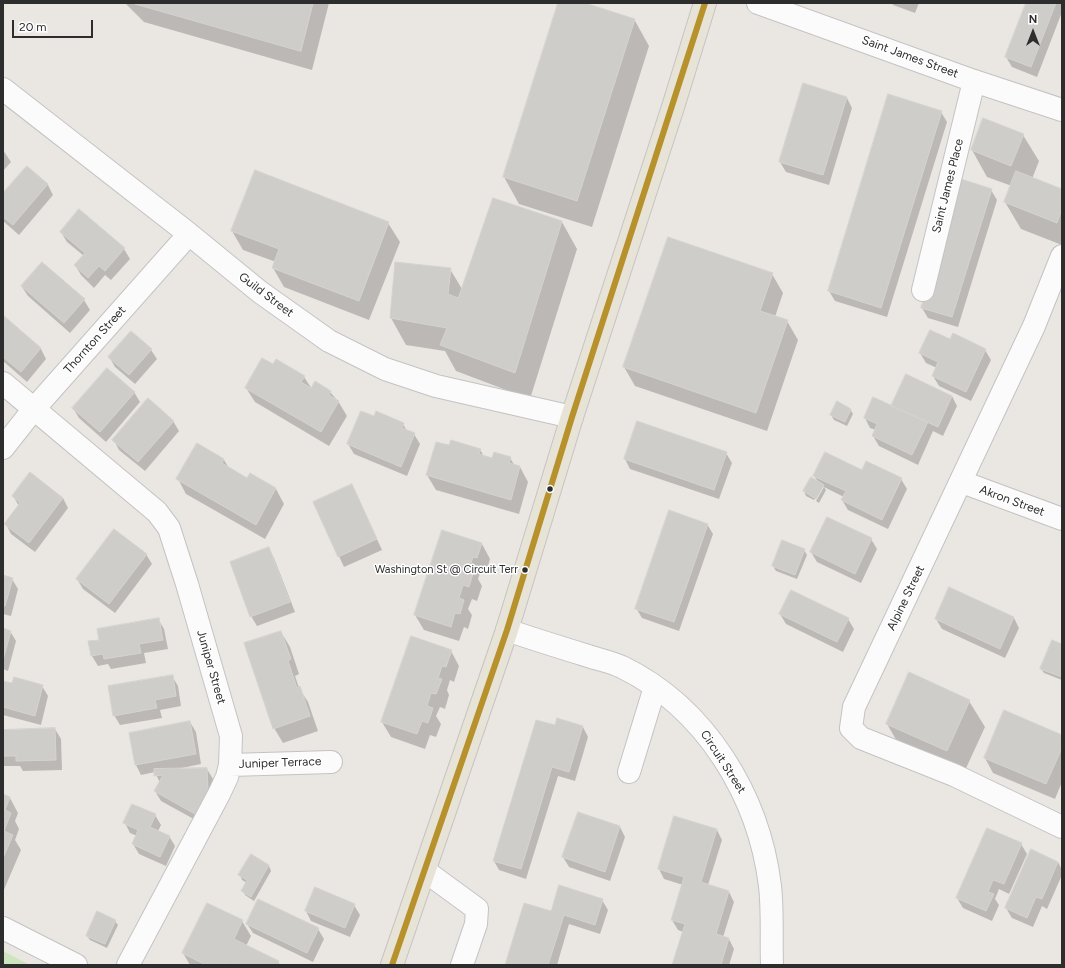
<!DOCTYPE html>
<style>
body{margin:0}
#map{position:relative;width:1065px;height:968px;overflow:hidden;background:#eae7e3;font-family:Figtree,sans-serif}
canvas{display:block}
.frame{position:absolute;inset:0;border:4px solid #2d2d2d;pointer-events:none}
.north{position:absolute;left:1013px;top:12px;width:40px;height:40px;-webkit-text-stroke:3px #fff;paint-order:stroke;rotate:0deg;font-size:11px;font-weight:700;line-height:16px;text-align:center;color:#2d2d2d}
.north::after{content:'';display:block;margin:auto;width:14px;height:18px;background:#2d2d2d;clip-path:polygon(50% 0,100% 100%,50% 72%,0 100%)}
.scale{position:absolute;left:12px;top:20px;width:81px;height:18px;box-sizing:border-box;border:2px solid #2d2d2d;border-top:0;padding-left:5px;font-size:12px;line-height:14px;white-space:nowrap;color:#2d2d2d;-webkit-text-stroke:3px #fff;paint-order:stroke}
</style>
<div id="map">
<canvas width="1065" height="968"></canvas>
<div class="frame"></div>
<div class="north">N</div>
<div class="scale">20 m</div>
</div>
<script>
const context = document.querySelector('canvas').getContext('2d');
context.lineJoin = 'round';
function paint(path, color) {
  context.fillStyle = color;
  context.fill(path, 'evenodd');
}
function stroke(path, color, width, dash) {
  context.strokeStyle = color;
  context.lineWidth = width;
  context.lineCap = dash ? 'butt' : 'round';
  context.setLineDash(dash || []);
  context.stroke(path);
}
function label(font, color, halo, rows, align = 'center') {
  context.font = font + ' Figtree,sans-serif';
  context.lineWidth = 3;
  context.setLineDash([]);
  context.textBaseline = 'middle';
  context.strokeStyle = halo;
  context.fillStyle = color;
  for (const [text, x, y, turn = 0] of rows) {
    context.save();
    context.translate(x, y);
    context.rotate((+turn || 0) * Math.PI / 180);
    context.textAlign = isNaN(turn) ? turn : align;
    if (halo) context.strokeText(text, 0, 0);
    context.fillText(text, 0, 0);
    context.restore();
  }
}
const green = new Path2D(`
 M3,951L30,965H3Z`);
const shadow = new Path2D(`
 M125,3H329L312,70L144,22Z
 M559,3H582L634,19L649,46L592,227L519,204L504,177Z
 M892,3H919L915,13L893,5Z
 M1027,3H1062V12L1037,77L1012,67L1006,57Z
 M847,98L852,108L829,185L786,172L780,162Z
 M941,112L947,122L887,317L835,301L829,291Z
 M1023,135L1039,161L1032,179L1062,191V245L1021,229L1005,202L1012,186L987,177L972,150Z
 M3,150L11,162L3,171Z
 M27,167L48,185L53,195L19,235L3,221V195Z
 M991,190L997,200L958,327L928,318L922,308Z
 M562,222L577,249L530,399L456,371L445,351L406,345L391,318L396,263L450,269L462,289Z
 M388,223L400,242L369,320L284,287L273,268L276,262L243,250L232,231Z
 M61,232L124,249L130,259L111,280L105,275L94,288L81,275L75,265L84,256L67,242Z
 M772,274L783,293L775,317L787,321L798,340L767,431L635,386L624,367Z
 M22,287L84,300L90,310L70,333L28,296Z
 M3,317L41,349L46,359L27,382L3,361Z
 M950,340L985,350L991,360L971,401L939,386L933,376L937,368L926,363L920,353Z
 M151,350L157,359L135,384L115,367L110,358Z
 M274,366L304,377L312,389L330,392L338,401L347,416L329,446L255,402L246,388Z
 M134,392L140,402L106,442L79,418L73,408Z
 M952,396L957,406L943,436L933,431L918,465L879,446L873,436L876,430L870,428L865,418L891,407Z
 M850,409L853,414L847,426L834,420L831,415Z
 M173,421L179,431L145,471L119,450L114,440Z
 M403,424L407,431L414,434L420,444L407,476L354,454L348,444Z
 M197,445L224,460L229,468L248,479L250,474L276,489L284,504L265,539L186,494L178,479Z
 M450,447L480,449L484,457L493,459L510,458L515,466L520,467L528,482L519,514L436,490L427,475Z
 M726,453L732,463L719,499L630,469L625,459Z
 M862,472L901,479L907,489L888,529L848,510L842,500L844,497L824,487L826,490L819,503L816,501L824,487H822L814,500L806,496L804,491L819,483L814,476Z
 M357,495L382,550L344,567L314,503Z
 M13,496L63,498L68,508L35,552L11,534L6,524L19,506Z
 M707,524L713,534L679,631L642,618L636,608Z
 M871,539L877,549L861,583L817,562L811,552Z
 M482,544L490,559L486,573L481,571L478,579L482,586L477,601L472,599L468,609L472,615L468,629L464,627L459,641L424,630L415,615Z
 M268,548L274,558L295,612L257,626L251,616Z
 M804,550L807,555L797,579L776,571L773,566Z
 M146,554L152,564L115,613L83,589L77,579Z
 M3,576L12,579L18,589L11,616L3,614Z
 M950,589L1014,618L1019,628L1005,658L942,629L936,619Z
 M780,614L848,619L854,629L843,652L786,624Z
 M158,619L164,629L168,649L144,653L146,663L111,669L108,664L98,666L92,656L90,642L100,640Z
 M3,629L10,631L16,641L8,671L3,669Z
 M281,632L290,647L299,674L295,676L299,688L308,702L318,731L283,743L274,728Z
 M1062,645V680L1044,673L1041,669Z
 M451,651L459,666L454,682L450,680L447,690L449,695L445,709L440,707L436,716L441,724L436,737L430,735L425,749L391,737L382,722Z
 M172,676L178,686L181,706L160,710L162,718L120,725L114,715Z
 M3,682L13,684L42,686L48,696L41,725L3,715Z
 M969,701L985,727L962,777L902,750L887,724Z
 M190,722L196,732L201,764L177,769H207L213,779V802L201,823L161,801L155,791L160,783L155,772L141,775L136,765Z
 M555,727H583L588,737L575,781L558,776L526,879L499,870L494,861Z
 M55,729L61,739L62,770L23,771L20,766H3V731Z
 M1062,736V782L1055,799L993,773L985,758Z
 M3,795L10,798L18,813L15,821L19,829L15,840L21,850L3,892Z
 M155,815L161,825L158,831L169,836L175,846L166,866L139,854L133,844L137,836L130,833L125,823Z
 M620,827L625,837L610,881L569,867L563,857Z
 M717,830L722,840L708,885L729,892L734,902L723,937L729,939L734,949L729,965H673L683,932L678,930L672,920L683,885L664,879L659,869Z
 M1021,844L1027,854L1009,894L999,889L995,899L999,905L992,921L963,908L957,898Z
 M251,856L269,866L271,871L254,901L245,895L243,891L247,883L242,880L240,875Z
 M1058,862L1062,870V875L1047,909L1042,906L1033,927L1012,918L1006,908Z
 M602,900L608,910L600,934L569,924L557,965H506L552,913Z
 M207,904L242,921L251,936L246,946L278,962L280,965H190L183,953Z
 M354,905L360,915L350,937L311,921L306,911Z
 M115,921L118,925L107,948L90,940L87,936Z
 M247,924L318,929L324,939L313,962L253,933Z`);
const building = new Path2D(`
 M132,3H313L301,51Z
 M558,3H585L635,19L577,201L503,177Z
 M1026,3H1056L1031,67L1005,57Z
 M803,83L847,97L823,175L779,162Z
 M888,94L942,111L881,308L828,291Z
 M983,118L1024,134L1011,166L971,150Z
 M27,166L48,184L13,225L3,217V193Z
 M255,170L389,222L359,301L272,268L279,249L231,231Z
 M1016,171L1062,189V209L1057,223L1004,202Z
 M961,179L992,189L952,317L921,308Z
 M493,198L562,221L515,373L440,345L447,328L390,318L395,262L451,268L448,294L458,298Z
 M79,209L125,248L105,271L99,266L88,278L74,265L85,253L60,232Z
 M668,237L773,273L760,311L788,320L756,413L623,367Z
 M42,262L85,299L64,323L21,286Z
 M3,315L41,348L21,372L3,357Z
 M930,330L950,339L953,333L986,349L966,392L932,376L938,362L919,353Z
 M131,331L152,349L129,375L108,357Z
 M262,358L273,364L276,359L305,376L301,382L311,388L315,381L331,391L329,395L339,401L321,432L245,388Z
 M107,368L135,392L100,432L72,408Z
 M906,374L952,396L938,427L891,406Z
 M873,397L928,422L912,455L872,436L877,424L864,418Z
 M148,398L174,421L138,462L112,440Z
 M837,401L851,409L845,422L830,415Z
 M361,411L374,416L376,411L404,423L402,428L415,433L401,467L347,444Z
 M637,421L727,452L714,490L624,459Z
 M451,440L481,449L479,454L492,458L494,452L511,457L509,463L520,466L511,500L426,475L436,442L449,445Z
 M197,443L224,459L222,463L247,478L250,473L276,488L256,525L176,479Z
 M825,452L862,470L866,461L902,478L882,520L841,500L846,491L813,476Z
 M30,472L63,498L29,543L4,524L20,503L12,496Z
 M811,477L824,485L816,499L803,491Z
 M352,484L377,539L338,557L313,502Z
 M669,510L708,524L674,622L635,609Z
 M827,517L872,538L855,574L810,552Z
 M114,529L147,554L109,604L76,579Z
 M442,530L482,543L477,558L473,557L469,569L474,570L469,587L463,585L459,598L464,600L460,614L455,613L451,627L414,615Z
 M782,540L805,549L795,575L772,566Z
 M269,547L290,602L250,617L230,562Z
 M3,575L13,578L5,606H3Z
 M949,587L1014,617L1000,649L935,619Z
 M791,590L849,618L837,642L779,614Z
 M159,618L163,640L139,644L141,653L104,659L103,654L91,656L88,641L99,640L97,629Z
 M3,628L11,631L3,660Z
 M281,631L291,659L288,661L297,688L300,686L310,716L273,729L244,643Z
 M411,636L452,650L446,667L442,666L438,678L442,679L436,694L431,693L427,706L433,708L428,723L422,721L417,734L381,722Z
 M1052,640L1062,644V677L1040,669Z
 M909,672L970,700L947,751L886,724Z
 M173,675L176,696L155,700L157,708L113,716L108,686Z
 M14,677L43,685L35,716L3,707V681L12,683Z
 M1004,710L1062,735V748L1046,784L984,758Z
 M557,718L583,726L569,772L552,767L521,869L493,861L536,720L555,725Z
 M190,721L196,754L135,765L129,733Z
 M55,728L56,760L16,761V756H3V730Z
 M207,768L208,791L195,814L154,791L163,775L154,776V769Z
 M3,794L10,797L5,810L11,813L4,831L13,835L3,858Z
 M132,804L156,814L150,827L170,836L160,857L132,844L138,830L123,823Z
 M578,812L620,826L605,872L562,857Z
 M674,816L717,829L701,882L729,891L716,934L729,938L721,965H672L685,924L671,920L684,877L658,869Z
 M987,828L1022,843L1004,884L993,880L988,892L994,894L986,911L956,898Z
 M1031,849L1058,862L1042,899L1036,897L1027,918L1005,908Z
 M251,854L269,865L251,897L241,891L247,880L238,875Z
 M559,885L603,899L595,925L564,915L548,965H505L524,903L551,911Z
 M315,887L355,904L345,928L305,911Z
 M258,899L319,928L307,953L246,924Z
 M207,903L243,920L234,939L279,961L277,965H228L223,963L222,965H206L182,953Z
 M97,911L116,920L105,944L86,936Z`);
const minor = new Path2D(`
 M758,3L974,81L1062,110
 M3,89L189,234L260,292L329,341L385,369L436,386L572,417
 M1062,256L1034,326L854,707L851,728L861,738L954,775L1062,827
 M923,290L974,81
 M3,383L157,512L169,528L187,584L231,736L230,765L227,777L219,794L128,965
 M3,448L33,410L189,234
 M962,482L1062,519
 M507,630C533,639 559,647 585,655C597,659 611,662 622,667C706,708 759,796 770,886C773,912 771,939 772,965
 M230,765L331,762
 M629,772L655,687
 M425,871L477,909L476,924L462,965
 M3,928L76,965`);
const major = new Path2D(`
 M392,965L507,630L572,417L673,107L705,3`);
const bus1 = new Path2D(`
 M392,965L507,630L572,417L705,3`);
const markers = [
 [550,489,3.5,"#2d2d2d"],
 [525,570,3.5,"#2d2d2d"]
];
const busNames = [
 ["Washington St @ Circuit Terr",518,570]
];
const streetNames = [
 ["Saint James Street",910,57,20],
 ["Saint James Place",948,186,-76],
 ["Guild Street",266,295,37],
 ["Thornton Street",95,340,-48],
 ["Akron Street",1012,501,20],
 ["Alpine Street",906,598,-64],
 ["Juniper Street",211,667,74],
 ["Circuit Street",723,762,57],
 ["Juniper Terrace",280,763,-2]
];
paint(green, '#cde4be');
paint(shadow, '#0003');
paint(building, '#cfcdca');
stroke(building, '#d5d3cf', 1);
stroke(minor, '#c4c3c3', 24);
stroke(major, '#c6c4c3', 24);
stroke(minor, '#fcfbfb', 22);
stroke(major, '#e7e3d6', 22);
stroke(bus1, '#b6912c', 6);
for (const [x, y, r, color] of markers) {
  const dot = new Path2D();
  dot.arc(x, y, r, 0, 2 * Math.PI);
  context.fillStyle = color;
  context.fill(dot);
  stroke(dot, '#fff', 1.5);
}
label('11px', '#2d2d2d', '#fff', busNames, 'right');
label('12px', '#2d2d2d', '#fff', streetNames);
</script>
